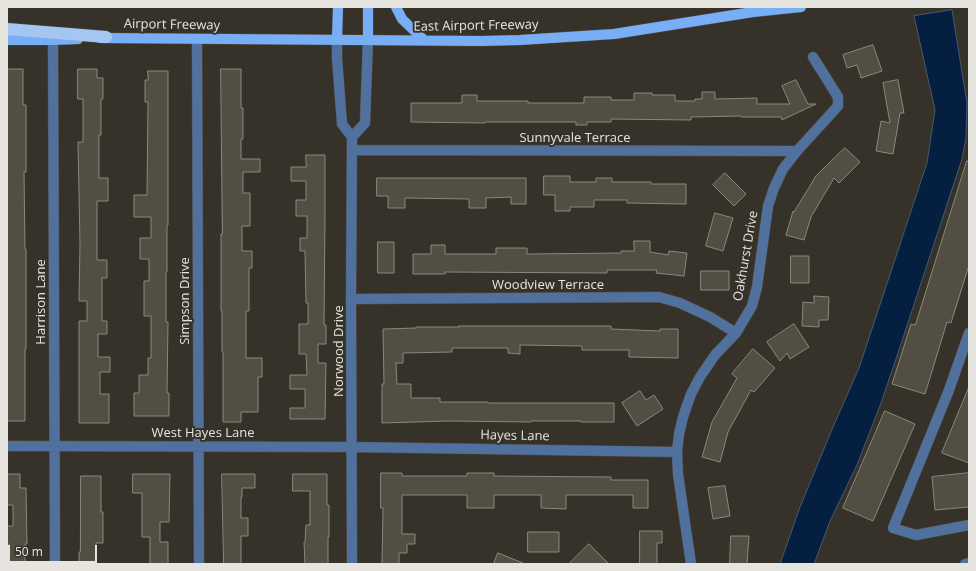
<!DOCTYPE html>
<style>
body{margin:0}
#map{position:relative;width:976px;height:571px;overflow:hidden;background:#363229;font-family:"Open Sans",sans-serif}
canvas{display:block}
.frame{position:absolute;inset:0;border:8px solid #e6e4de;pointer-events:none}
.scale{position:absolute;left:8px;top:545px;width:89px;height:18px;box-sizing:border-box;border:2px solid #e6e4de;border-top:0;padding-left:5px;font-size:12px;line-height:14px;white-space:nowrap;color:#e6e4de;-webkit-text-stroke:3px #363229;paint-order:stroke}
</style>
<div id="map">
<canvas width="976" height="571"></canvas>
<div class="frame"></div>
<div class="scale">50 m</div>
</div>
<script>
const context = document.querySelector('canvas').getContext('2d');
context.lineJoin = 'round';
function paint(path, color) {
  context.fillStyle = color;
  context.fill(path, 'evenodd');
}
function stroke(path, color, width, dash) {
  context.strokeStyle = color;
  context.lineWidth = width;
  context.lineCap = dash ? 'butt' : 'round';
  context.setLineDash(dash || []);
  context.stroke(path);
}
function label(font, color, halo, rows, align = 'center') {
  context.font = font + ' "Open Sans",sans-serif';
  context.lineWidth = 4;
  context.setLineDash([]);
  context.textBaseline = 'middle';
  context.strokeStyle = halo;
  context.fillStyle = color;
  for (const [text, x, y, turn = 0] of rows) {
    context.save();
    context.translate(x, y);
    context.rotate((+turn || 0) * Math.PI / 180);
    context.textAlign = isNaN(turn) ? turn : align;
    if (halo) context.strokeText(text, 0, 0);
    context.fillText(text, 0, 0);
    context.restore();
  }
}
const water = new Path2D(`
 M952,10L967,103L966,138L962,159L896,359L881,403L857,465L830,521L814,564H780L800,507L833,427L859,368L927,163L935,110L914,16Z`);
const building = new Path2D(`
 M873,45L882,71L861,78L857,65L847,68L843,55Z
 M7,69H23V105H26V172H24L25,249H26V349H25V421H7Z
 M78,69H97V78H103V99H101V135H99V178H108V201H97V260H107V278H102V321H107V334H98V357H110V372H100V394H109V423H79V321H87V301H79L80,244L78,142H83V99H78Z
 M221,69H241V108H243V139H241V159H260V172H243V193H250V226H242V251H252V268H249V311H246V358H262V377H258V412H241V422H223V352H222V311H221V234H222Z
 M148,71H168V225H167V272H166V322H168L167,393H169V416H134V393H139V375H148V358H151V316H144V281H149V259H140V238H151V217H134V195H147L148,102H145V80H148Z
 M796,80L808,104H816L782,120L781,117H741V116L691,117V120L611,119V122H587V125H576V122H485V123L411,122V103H462V95H477V101H528V103H584V97H611V100H634V93H652V95H675V101H695V99H702V92H715V99L757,98V104H790L782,86Z
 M898,80L904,113H900L893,154L876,151L881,121L890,123L883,83Z
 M845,148L860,162L839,183L834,178L811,217L804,240L786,235L793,211L794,212L816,176Z
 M306,155H325V216L324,325H326V344H318V363H326L325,419H290V408H305V389H290V375H307L306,354H299V324H308V303H306L305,251H300V238H307V216H296V200H306V181H291V167H306Z
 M967,161L969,162V265L951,323L947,322L925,394L892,384L911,324L915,325Z
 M725,173L746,194L734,206L713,185Z
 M544,176H570V182H596V178H612V182H651V184H686V204L627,203V200H594V207H570V211H555V195H544Z
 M377,178H526V204H511V197L486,198V208H469V199L405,198V208H388V196H377Z
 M715,213L733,218L723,251L706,246Z
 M634,241H650V252L668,255L669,251L687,253L684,276L656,273L657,270H607V273L445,272V274H413V254H431V245H445V254H496V248H527V254L621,253V251H634Z
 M378,242H394V273H378Z
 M791,256H809V283H791Z
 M701,271H729V290H701Z
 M814,296L829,297L828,320H819V327L802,326L803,302L814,303Z
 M794,324L809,347L790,359L787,353L780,361L767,342Z
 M459,326H611V329L660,331V329H678V358L629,357V350H582V346L520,345V354L508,353V348H452V352L403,353V363H396L397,384H411V398H440V402H488V403H614V422H581V421H531V422L449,421L382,423V384H384L383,329L416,328V327H459Z
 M753,349L775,368L754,392L751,390L728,432L720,462L702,457L712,422L737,378L732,374Z
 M969,387V463L942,453Z
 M640,391L646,400L654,395L663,409L637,426L622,403Z
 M885,411L915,424L873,521L843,508Z
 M381,473H402V476H467V473H494V476L611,477V480H648V508H633V495H566V509L541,508V495H494V508H467V495H402V534H415V544H407V553H399V564H382L383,508H381Z
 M969,473V507L935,510L932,477Z
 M7,474H20V488H26L27,544H25V564H9V544H7V526H13V505H7Z
 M133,474H170L169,522H160V542H168V564H150V537H142V493H133Z
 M222,474H255V488H242V497H241V518H248V536H241V564H224Z
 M293,474H327V505H329V537H328V564H305L304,542H305L306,525H310V491H293Z
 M81,476H101V512H103V543H96V564H79V552H80Z
 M725,486L730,516L713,519L708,488Z
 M640,531H662V543H657V564H640Z
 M528,532H559V552H528Z
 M731,536H749L747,564H730Z
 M589,544L609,564H569Z
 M498,553L523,563V564H494Z`);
const minor = new Path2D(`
 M197,39L199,564
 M337,39V58L342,124L352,137L351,299L352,564
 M53,40L55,564
 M352,137L365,123L368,40
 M352,150L797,151
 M351,299L659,297L680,303L710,317L736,333
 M969,333L949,390L893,528L916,535L969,525
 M8,446L352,447L677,452
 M691,564L678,474L677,452L679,434L683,417L691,394L700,377L715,355L736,333L752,306L757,287L768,206L774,188L783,169L797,151L838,106V97L813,57
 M965,564L969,563`);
const major = new Path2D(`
 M396,7L402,19L424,40
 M100,38L481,41L520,40L614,34L753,12L801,7
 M337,39L338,7
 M7,40H53L78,39
 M368,40V7`);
const highway = new Path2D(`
 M7,29L106,37`);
const streetNames = [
 ["Airport Freeway",172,25,1],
 ["East Airport Freeway",476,26,-1],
 ["Sunnyvale Terrace",575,138],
 ["Oakhurst Drive",746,256,-80],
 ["Woodview Terrace",548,285],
 ["Simpson Drive",185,301,-90],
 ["Harrison Lane",41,302,-90],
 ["Norwood Drive",339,351,-90],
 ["West Hayes Lane",203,433],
 ["Hayes Lane",515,436,1]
];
paint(water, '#051f40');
stroke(water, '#485a6f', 1);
paint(building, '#534e44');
stroke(building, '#8c877c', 1);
stroke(minor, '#524e46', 11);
stroke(major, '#524e46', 11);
stroke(highway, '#524e46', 13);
stroke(minor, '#50719d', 10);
stroke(major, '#77aef6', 10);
stroke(highway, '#a5c6f1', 12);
label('13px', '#e6e4de', '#363229', streetNames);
</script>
